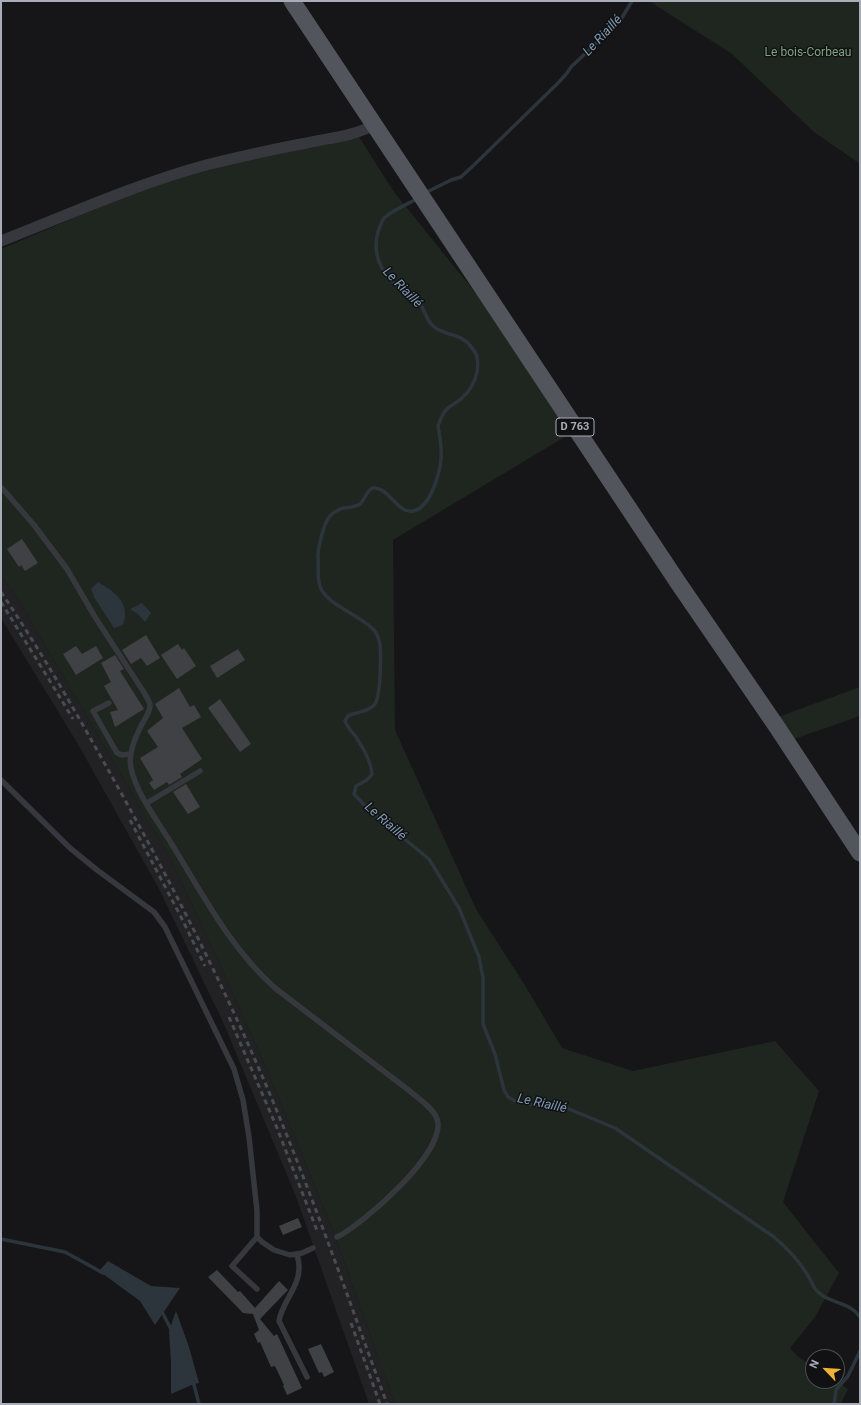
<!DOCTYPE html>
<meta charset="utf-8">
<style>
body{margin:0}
#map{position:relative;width:861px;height:1405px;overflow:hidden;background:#161618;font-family:Roboto,sans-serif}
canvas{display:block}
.frame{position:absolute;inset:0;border:2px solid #a8adb8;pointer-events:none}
.north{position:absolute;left:805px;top:1349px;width:40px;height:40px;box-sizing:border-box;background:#111113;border:1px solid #4d4f55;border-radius:50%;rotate:295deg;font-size:11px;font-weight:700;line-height:16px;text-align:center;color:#a8adb8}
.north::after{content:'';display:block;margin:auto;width:14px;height:18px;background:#f2b134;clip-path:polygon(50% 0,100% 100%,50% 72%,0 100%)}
</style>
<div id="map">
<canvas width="861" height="1405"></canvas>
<div class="frame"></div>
<div class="north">N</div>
</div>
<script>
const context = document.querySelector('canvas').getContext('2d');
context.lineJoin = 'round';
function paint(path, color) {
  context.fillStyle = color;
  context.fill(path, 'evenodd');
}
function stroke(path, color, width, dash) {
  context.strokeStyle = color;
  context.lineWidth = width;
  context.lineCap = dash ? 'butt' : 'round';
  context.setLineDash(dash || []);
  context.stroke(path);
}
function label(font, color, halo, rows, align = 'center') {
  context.font = font + ' Roboto,sans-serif';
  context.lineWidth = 3;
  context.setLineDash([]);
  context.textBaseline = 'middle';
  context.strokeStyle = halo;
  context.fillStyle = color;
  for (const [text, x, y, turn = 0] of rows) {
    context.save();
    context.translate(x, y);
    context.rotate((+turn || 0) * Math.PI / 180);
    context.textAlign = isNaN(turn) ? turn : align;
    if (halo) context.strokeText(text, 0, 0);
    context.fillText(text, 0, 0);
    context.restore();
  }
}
const built = new Path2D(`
 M1,576L19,601L170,858L212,947L265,1065L334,1233L395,1404H369L295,1194L223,1022L159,889L79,746L1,618Z`);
const green = new Path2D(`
 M649,1H860V164L814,132L732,54Z
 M354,129L394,192L583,426L393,540L395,730L476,909L526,987L562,1048L633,1071L775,1041L819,1091L783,1202L839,1273L815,1317L790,1348L797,1356L813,1366V1381H835L848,1389L841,1404H395L334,1233L265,1065L212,947L170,858L19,601L1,576V249L170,177Z
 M860,687V716L794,739L778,717Z`);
const water = new Path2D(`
 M98,582C115,592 131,603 123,625L114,628L94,597L91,589Z
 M142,603L151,613L145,622L138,614L130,609Z
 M108,1261L151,1286L180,1288L155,1325L140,1301L99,1271Z
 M176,1311L189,1347L199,1383L194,1384L171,1394V1362L169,1331Z`);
const stream = new Path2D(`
 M427,192L451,180L461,177L475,164L559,82L567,73L571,67L620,21L632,1
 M413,201C403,206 392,211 384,218C381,222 380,227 378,232C372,252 380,271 395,284C402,291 412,295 419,303C425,309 426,320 433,326C445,337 462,332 472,348C474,351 477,354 477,358C480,372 473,388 463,397C458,402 451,405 446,410C442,414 440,421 438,426C440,437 442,449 441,459C440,475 427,519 405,510C394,505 388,490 376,488C368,486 365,500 360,504C354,508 347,507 340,509C337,511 332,513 330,516C324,522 318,548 318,556C319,567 316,583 323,592C333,607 361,616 374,630C377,634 379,639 380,644C381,655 381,695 375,704C369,712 356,712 348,716L345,721C347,727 352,732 356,737C363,748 371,761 372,774L367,780L356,786L354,794L370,811L429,859L459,908L479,957L483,978V1024L495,1054L504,1090L508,1097L515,1101L533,1105L569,1109L615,1128L774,1237C787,1248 798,1259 807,1274C811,1280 813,1288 818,1292C830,1304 849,1301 860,1317
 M1,1239L65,1252L103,1273
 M161,1310L171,1329
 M193,1381L199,1404
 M834,1404L836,1390L848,1376L860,1351`);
const building = new Path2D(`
 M22,539L38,563L25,571L21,565L19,567L7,549Z
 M146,635L160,658L147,666L141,658L131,664L122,650Z
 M178,644L182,650L184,648L196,666L177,679L161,655Z
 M76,646L82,654L96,646L103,658L76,675L63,654Z
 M238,649L245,660L217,678L210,666Z
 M115,655L124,669L120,671L144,709L115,727L110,712L118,710L104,686L111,682L101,663Z
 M179,688L190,707L194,705L201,717L182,728L202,759L180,774L182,777L169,785L167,782L154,790L149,783L153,780L140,758L158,747L147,731L163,718L155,704Z
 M220,699L251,744L240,752L208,708Z
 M186,784L200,807L188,814L173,792Z
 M298,1218L302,1227L283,1235L279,1226Z
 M217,1270L238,1292L240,1291L255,1308L279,1281L288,1290L260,1319L274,1336L277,1334L302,1388L287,1395L283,1386L284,1385L275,1366L271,1367L260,1342L258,1343L254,1334L259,1330L253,1314L243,1313L208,1277Z
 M321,1344L334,1372L324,1377L322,1372L319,1373L308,1349Z`);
const service = new Path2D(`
 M1,487L34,525L67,569L95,617L145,694C146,697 150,702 150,705C150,712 145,719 142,724C135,738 128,753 131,768C136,793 157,820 171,843C202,893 230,948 275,988L411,1092C419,1099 433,1108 437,1119C448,1151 363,1224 337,1237
 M109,703L93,711L117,753L122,755L130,754
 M1,780L70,848L97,870L154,912L165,927L234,1069L243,1100L249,1137L257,1211V1237L262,1242L274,1250L290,1255L302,1253L313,1248
 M147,803L200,771
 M297,1254C298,1258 299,1263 299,1267C300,1286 282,1302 279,1321L307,1377
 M257,1289L232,1266L257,1237`);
const minor = new Path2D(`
 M1,241C68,215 136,184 206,165C239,157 273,149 307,143C329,138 354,136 374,125`);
const primary = new Path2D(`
 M292,1L679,584L777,727L860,853`);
const rail = new Path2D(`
 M1,592C39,648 73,707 106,766C163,867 217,971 263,1078C309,1185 347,1295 387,1404
 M1,602L53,686L73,719
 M130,820L181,917L205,966
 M229,1017L277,1128L318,1233
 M351,1323L380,1404`);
const shields = [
 [575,427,38]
];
const shieldNames = [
 ["D 763",575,427]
];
const parkNames = [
 ["Le bois-Corbeau",808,53]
];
const waterNames = [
 ["Le Riaillé",603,36,-47],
 ["Le Riaillé",402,288,46],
 ["Le Riaillé",385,822,41],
 ["Le Riaillé",542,1104,12]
];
paint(built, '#222225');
paint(green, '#1e261f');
paint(water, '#2c353c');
stroke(stream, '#2c353c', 3.5);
paint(building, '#404145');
stroke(service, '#37383d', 5.5);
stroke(minor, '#37383d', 11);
stroke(primary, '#53555c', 17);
stroke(rail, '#4a4c52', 3, [5, 4]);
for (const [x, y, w] of shields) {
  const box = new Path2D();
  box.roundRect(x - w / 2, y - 9, w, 18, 3);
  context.fillStyle = '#111113';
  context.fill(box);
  stroke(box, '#a8adb8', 1);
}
label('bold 11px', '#a8adb8', null, shieldNames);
label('12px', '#7fa381', '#111113', parkNames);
label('italic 13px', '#7f9bb3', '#111113', waterNames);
</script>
